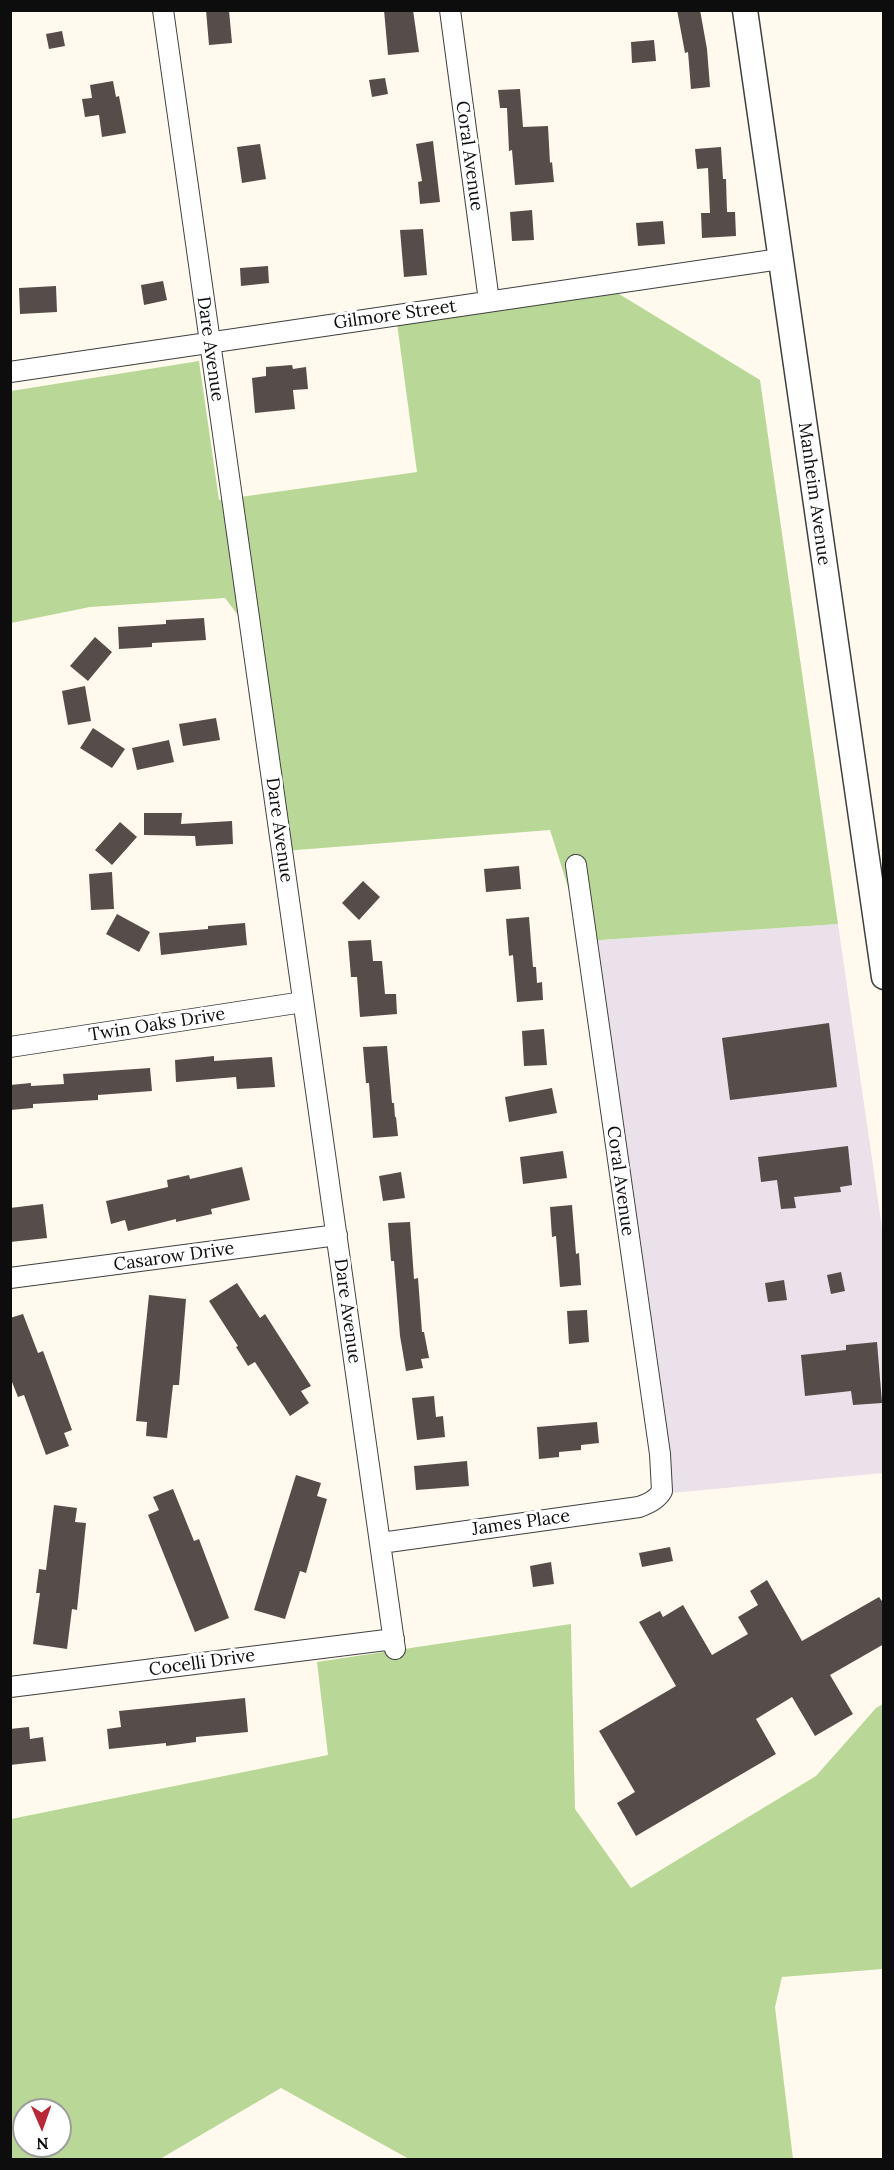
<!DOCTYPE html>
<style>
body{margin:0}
#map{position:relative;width:894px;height:2170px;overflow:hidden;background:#fffaed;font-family:Lora,serif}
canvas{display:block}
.frame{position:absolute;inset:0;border:12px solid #0d0d0d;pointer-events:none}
.north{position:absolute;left:12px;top:2098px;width:60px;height:60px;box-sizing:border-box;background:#fff;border:2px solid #9e9e9e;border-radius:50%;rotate:178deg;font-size:16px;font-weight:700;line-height:24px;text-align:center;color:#0d0d0d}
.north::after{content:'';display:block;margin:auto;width:21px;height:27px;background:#b92839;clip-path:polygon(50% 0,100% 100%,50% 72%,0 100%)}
</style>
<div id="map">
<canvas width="894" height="2170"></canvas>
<div class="frame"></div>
<div class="north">N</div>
</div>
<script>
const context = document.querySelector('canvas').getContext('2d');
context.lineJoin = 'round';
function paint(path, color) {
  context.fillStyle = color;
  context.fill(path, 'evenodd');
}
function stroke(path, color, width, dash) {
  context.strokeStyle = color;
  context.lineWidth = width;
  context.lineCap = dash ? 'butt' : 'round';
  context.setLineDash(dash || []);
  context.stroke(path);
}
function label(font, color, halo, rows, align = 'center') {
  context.font = font + ' Lora,serif';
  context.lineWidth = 6;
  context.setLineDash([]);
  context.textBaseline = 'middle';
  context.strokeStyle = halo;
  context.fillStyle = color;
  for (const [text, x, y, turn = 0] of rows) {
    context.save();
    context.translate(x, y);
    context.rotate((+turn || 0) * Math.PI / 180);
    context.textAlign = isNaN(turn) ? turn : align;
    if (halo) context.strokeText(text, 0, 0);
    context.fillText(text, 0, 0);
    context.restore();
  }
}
const industrial = new Path2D(`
 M838,924L883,1235V1473L661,1494L585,941Z`);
const forest = new Path2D(`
 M606,286L760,380L838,924L585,941L550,830L284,851L254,636L225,598L90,607L11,623V391L199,361L219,500L417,472L396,316Z
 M571,1624L575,1809L631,1888L816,1776L876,1708L883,1704V1969L782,1977L775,2007L793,2159H409L281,2088L160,2159L11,2160V1819L328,1755L317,1662ZM24,2110H60V2146H24Z`);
const building = new Path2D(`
 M206,10H229L232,43L209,45Z
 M384,10H413L419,52L388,55Z
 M677,10H700L707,49L710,87L691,89L688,52L685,53Z
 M62,31L65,46L49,49L46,34Z
 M654,40L656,61L632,63L631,42Z
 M385,78L388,94L372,97L369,80Z
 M113,81L116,97L119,96L126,133L102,137L99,115L85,117L82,99L92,98L90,85Z
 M520,89L523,127L548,126L550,163L552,162L554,182L515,185L512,150L509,151L507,108H500L498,90Z
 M433,141L440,202L420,204L418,182L422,181L416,144Z
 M260,144L266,179L242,183L237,147Z
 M721,147L723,179H726L727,212H735L736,236L702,238L701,213H710L708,168L697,169L695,149Z
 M532,210L534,240L512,241L510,212Z
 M663,221L665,244L638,246L636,223Z
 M423,229L427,275L404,277L400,230Z
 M268,266L269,283L241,286L240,268Z
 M163,281L167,300L144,305L141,285Z
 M56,286L57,312L20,314L19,288Z
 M292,365L293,369L306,367L308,389L293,390L295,409L255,413L252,378L266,376V367Z
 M204,618L206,640L152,643V647L119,649L118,627L166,624V620Z
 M95,637L112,652L88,681L70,666Z
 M85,686L91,721L68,725L62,691Z
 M216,718L220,740L183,746L179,724Z
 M93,728L125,749L112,768L80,748Z
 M169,740L174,762L137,770L132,748Z
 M144,813H182L181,824L232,821L233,844L196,846L195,836L144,835Z
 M120,822L137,837L112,865L95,850Z
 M519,866L521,889L486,892L484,869Z
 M112,872L114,909L91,910L89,874Z
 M363,881L380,897L359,920L342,903Z
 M117,914L150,932L139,952L106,934Z
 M529,917L533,967H536L537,983L542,982L543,1000L517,1002L513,955L509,956L506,919Z
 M245,923L247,945L161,955L159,933L208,929V926Z
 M371,940L373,961H382L385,994H396L397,1014L360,1017L357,977H351L348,941Z
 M829,1023L837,1087L730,1100L722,1038Z
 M544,1029L547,1065L524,1066L522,1031Z
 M387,1046L392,1103H394L395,1117H396L398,1136L373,1138L369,1083H366L363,1047Z
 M214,1056V1061L272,1057L275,1087L237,1089L236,1077L176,1082L175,1060Z
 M150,1068L152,1091L98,1095V1100L33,1104V1108L10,1110V1085L31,1083V1086L64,1084L63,1074Z
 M552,1088L557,1113L509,1122L505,1097Z
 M848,1146L852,1185L840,1187L841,1192L794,1197L796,1208L781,1209L777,1180L761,1182L758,1157Z
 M563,1151L567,1178L523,1184L520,1157Z
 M242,1167L250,1200L211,1209L212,1214L176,1222V1219L128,1231L125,1220L111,1224L106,1201L168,1187L167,1180L189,1175L190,1179Z
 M401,1172L405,1198L383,1201L379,1176Z
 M43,1204L47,1238L10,1242V1208Z
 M572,1205L576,1254L579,1253L581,1285L560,1287L556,1236L552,1237L550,1207Z
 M410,1222L414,1279L418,1278L422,1332H424L429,1358L421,1359L423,1368L406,1371L400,1336L394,1261H391L388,1223Z
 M841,1272L845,1291L831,1294L827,1275Z
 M784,1280L787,1300L768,1302L765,1283Z
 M237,1283L260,1318L265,1314L311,1386L301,1391L309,1403L290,1416L255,1362L248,1366L236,1347L238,1346L209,1301Z
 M149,1295L186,1299L179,1385H173L167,1438L146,1436L147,1422L136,1421Z
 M587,1310L589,1342L569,1344L567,1311Z
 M23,1314L38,1353L43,1351L72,1430L64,1433L69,1446L46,1455L24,1395L18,1397L10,1377V1318Z
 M877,1342L882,1403L853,1405L851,1391L805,1396L801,1355L846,1350V1345Z
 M434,1396L436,1417L443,1416L445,1437L417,1440L412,1398Z
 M597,1422L599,1443L581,1445V1450L559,1452V1457L539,1459L537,1427Z
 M467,1461L469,1486L416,1490L414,1466Z
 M296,1475L321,1483L317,1496L327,1499L306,1573L300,1571L285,1619L254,1610Z
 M173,1489L194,1541L199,1539L229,1618L195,1632L148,1515L159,1510L153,1497Z
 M54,1505L77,1508L75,1522L86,1523L77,1610L72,1609L67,1649L33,1644L40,1593H36L39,1569L46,1570Z
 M670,1547L673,1561L642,1567L639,1553Z
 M551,1562L554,1584L533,1587L530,1566Z
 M767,1580L802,1641L879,1597L884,1604V1644L830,1675L853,1714L815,1736L792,1697L756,1719L776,1754L636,1836L617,1803L635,1792L599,1731L676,1686L639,1622L660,1611L663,1617L683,1605L712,1655L748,1634L738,1617L758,1605L750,1591Z
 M245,1698L248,1732L196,1737V1742L166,1746V1743L109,1749L107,1729L121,1727L119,1711Z
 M29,1727L30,1739L43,1737L46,1761L10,1765V1729Z`);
const minor = new Path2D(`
 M163,10L395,1649
 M450,10L489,301
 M10,372L780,259
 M10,1047L303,1002
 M10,1278L337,1235
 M381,1543L639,1507C648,1504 657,1500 662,1491L660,1454L576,865
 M10,1687L394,1639`);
const tertiary = new Path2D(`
 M745,10L884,977`);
const streetNames = [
 ["Coral Avenue",469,156,82],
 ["Gilmore Street",395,315,-8],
 ["Dare Avenue",210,349,82],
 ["Manheim Avenue",814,494,82],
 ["Dare Avenue",279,830,82],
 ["Twin Oaks Drive",157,1025,-9],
 ["Coral Avenue",620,1181,82],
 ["Casarow Drive",174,1257,-8],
 ["Dare Avenue",347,1311,82],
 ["James Place",521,1523,-8],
 ["Cocelli Drive",202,1663,-8]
];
paint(industrial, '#eae1eb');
paint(forest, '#b9d897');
paint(building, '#554d49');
stroke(minor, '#404040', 22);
stroke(tertiary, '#404040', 27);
stroke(minor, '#fff', 20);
stroke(tertiary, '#fff', 24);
label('18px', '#0d0d0d', '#fff', streetNames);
</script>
